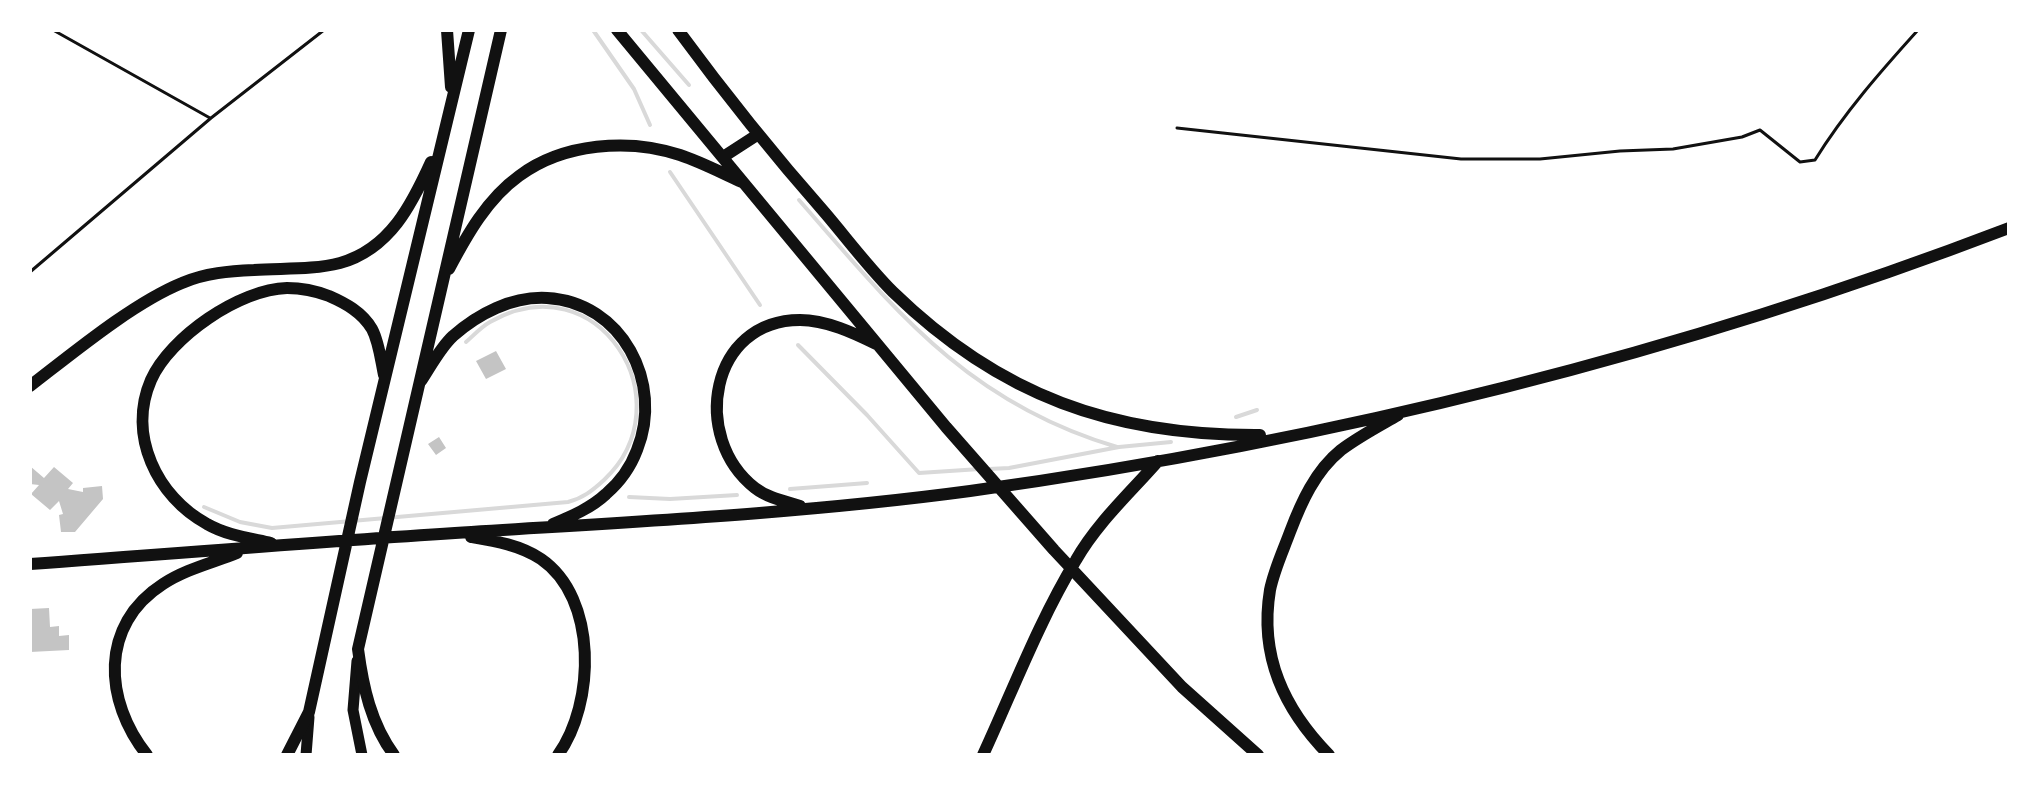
<!DOCTYPE html>
<style>
body{margin:0}
#map{position:relative;width:2039px;height:785px;overflow:hidden;background:#fff;font-family:"Sofia Sans Condensed",sans-serif}
canvas{display:block}
.frame{position:absolute;inset:0;border:32px solid #fff;pointer-events:none}
</style>
<div id="map">
<canvas width="2039" height="785"></canvas>
<div class="frame"></div>
</div>
<script>
const context = document.querySelector('canvas').getContext('2d');
context.lineJoin = 'round';
function stroke(path, color, width, dash) {
  context.strokeStyle = color;
  context.lineWidth = width;
  context.lineCap = dash ? 'butt' : 'round';
  context.setLineDash(dash || []);
  context.stroke(path);
}
function paint(path, color) {
  context.fillStyle = color;
  context.fill(path, 'evenodd');
}
const stream = new Path2D(`
 M593,30L634,89L650,125
 M641,30L689,85
 M670,172L760,305
 M799,200C896,311 968,403 1117,447
 M798,345L867,415L919,473L980,469
 M1236,417L1257,410
 M989,469L1009,468L1119,447L1171,442
 M790,489L867,483
 M629,497L670,499L737,495
 M204,507L240,522L272,528L568,502C583,498 592,491 604,480C687,402 598,260 490,322C481,327 473,336 466,342`);
const building = new Path2D(`
 M496,351L506,369L486,379L476,361Z
 M439,437L446,448L436,455L428,444Z
 M30,466L44,478L54,467L73,483L68,489L83,492V488L102,486L103,499L75,532H61L59,515L63,514L59,501L50,510L31,494L39,485L30,484Z
 M49,608L50,627L59,626V636L69,635V650L30,652V609Z`);
const path = new Path2D(`
 M53,30L210,118
 M1177,128L1461,159H1540L1620,151L1673,149L1742,137L1760,130L1800,162L1815,160C1844,113 1881,71 1918,30
 M30,272L211,118L324,30`);
const primary = new Path2D(`
 M357,661L353,710L362,755
 M306,755L309,717`);
const trunk = new Path2D(`
 M447,30L451,87
 M617,30L946,427L1054,550L1182,687L1258,755
 M678,30C725,94 774,155 826,214C848,240 869,268 893,292C1000,396 1113,436 1260,435
 M723,157L757,135
 M449,269C467,235 487,199 519,176C563,143 629,138 680,155C701,162 722,173 742,182
 M421,381C431,366 440,348 453,336C478,314 512,296 547,298C622,302 664,383 637,450C631,466 620,482 606,494C591,508 572,516 553,524
 M30,386C73,353 133,303 182,283C205,273 230,271 254,270C282,268 313,270 340,263C390,249 412,204 431,162
 M800,506C784,501 768,498 755,488C690,437 710,320 800,320C826,320 854,333 876,344
 M471,537C495,541 520,545 541,559C598,598 595,704 558,755
 M271,543C249,538 226,535 207,524C157,497 127,435 151,380C170,337 240,289 287,288C301,288 316,291 329,296C345,303 362,312 372,329C379,342 381,361 384,375
 M30,564C172,554 313,542 455,533C626,522 799,514 970,491C1324,442 1675,356 2009,228
 M147,755C104,701 99,625 163,584C186,569 212,563 237,553
 M287,755L309,712L360,482L469,30
 M394,755C371,724 363,687 358,649L501,30
 M983,755C1013,690 1039,621 1076,560C1097,523 1130,493 1158,461
 M1329,755C1284,709 1259,656 1270,590C1274,570 1283,551 1290,532C1301,503 1315,471 1341,450C1358,437 1379,426 1398,415`);
stroke(stream, '#d9d9d9', 4);
paint(building, '#c4c4c4');
stroke(path, '#111', 3);
stroke(primary, '#111', 11);
stroke(trunk, '#111', 12);
</script>
